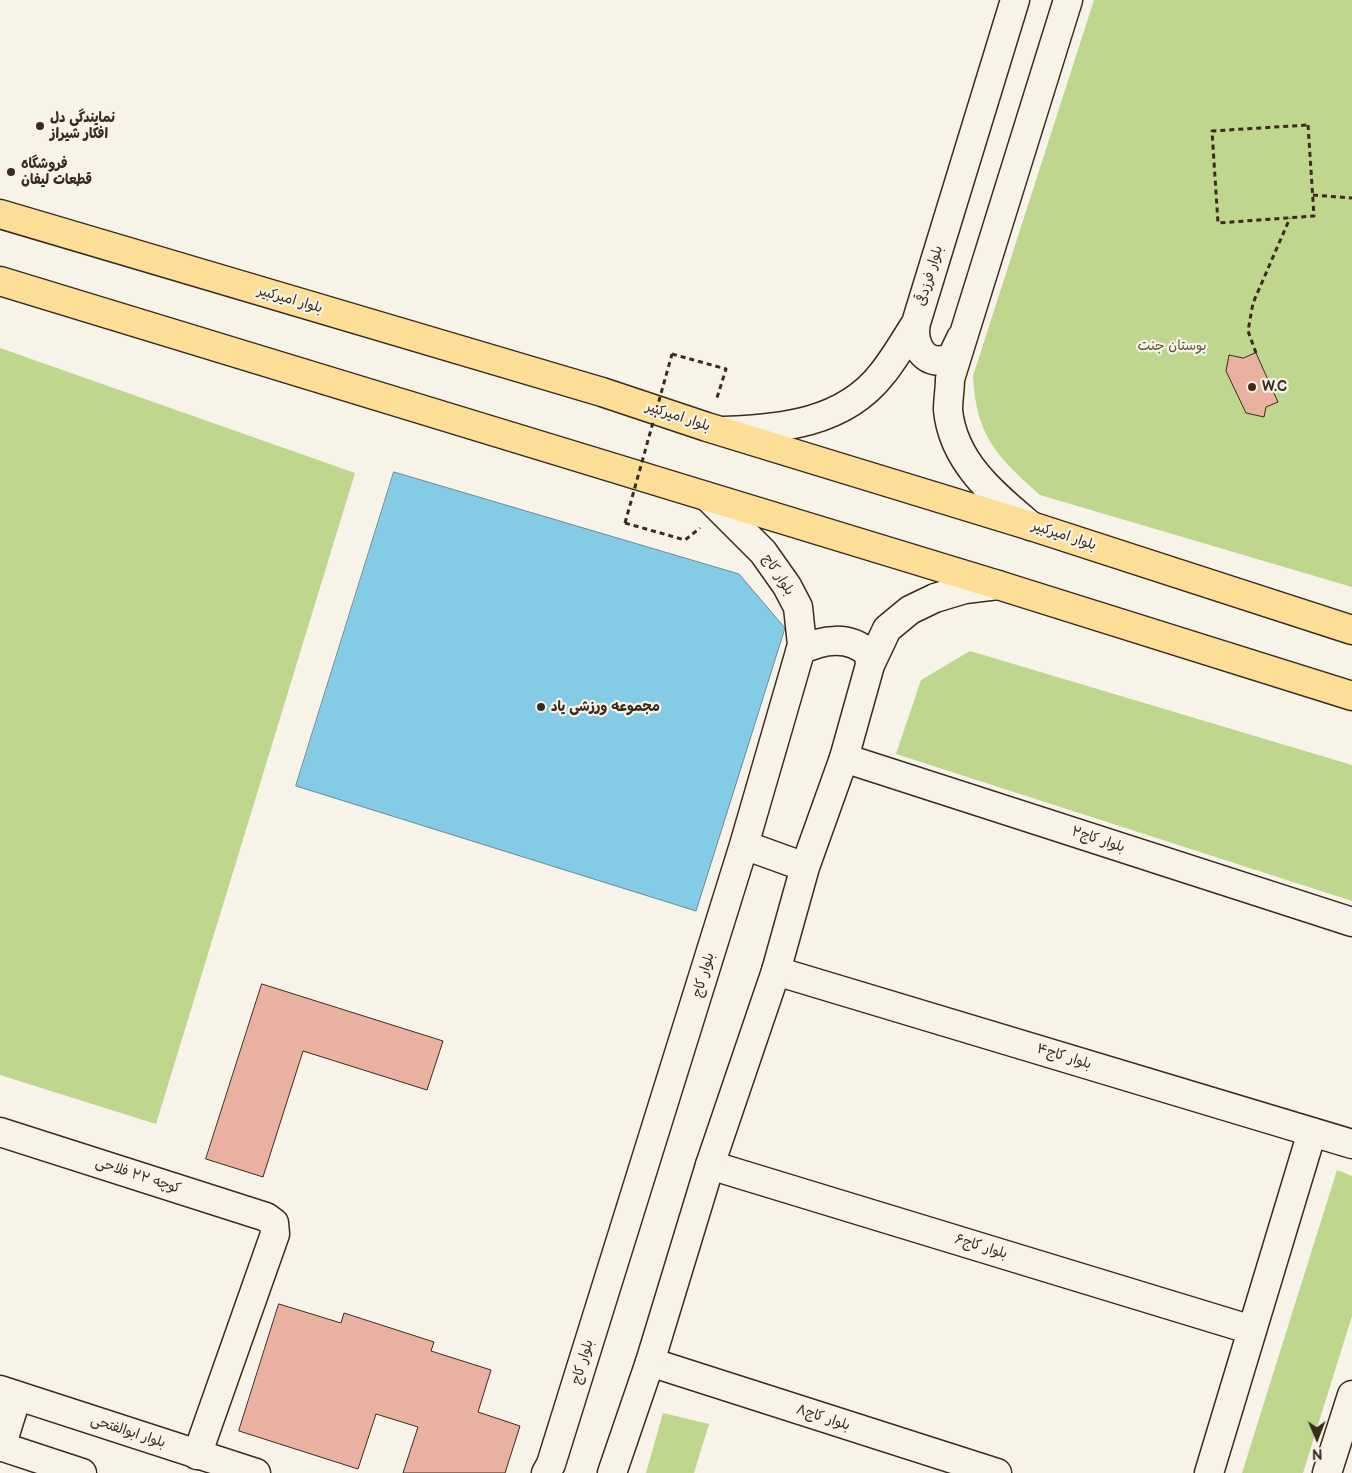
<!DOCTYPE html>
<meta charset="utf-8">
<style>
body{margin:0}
#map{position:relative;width:1352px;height:1473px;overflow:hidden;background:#f7f3e8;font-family:"Balsamiq Sans",sans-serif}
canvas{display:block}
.north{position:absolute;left:1292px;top:1413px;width:50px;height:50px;-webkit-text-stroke:4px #f7f3e8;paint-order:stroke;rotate:179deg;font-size:14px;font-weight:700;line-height:20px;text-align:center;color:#3b2a1e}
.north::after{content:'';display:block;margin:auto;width:18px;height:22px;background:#3b2a1e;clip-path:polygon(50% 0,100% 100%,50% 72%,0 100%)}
</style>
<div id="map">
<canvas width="1352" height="1473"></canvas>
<div class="north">N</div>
</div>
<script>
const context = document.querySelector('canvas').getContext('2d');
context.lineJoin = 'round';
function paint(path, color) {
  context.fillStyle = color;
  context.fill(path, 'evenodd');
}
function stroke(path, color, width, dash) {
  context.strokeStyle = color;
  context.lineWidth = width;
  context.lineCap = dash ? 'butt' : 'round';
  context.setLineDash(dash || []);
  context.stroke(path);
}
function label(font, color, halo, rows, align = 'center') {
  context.font = font + ' "Balsamiq Sans","Playpen Sans Arabic",sans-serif';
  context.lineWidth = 4.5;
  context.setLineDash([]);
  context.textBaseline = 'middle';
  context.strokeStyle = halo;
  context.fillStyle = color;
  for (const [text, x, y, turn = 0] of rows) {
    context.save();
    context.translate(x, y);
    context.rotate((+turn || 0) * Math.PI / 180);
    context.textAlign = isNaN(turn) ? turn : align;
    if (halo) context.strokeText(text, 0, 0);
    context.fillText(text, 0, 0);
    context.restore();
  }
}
const green = new Path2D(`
 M1094,0H1352V587L1040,495C997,457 976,436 973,376Z
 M0,348L355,473L156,1124L0,1075Z
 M970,651L1352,765V901L896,754L921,680Z
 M1337,1170L1352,1176V1316L1303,1473H1242Z
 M663,1413L709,1424L694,1473H646Z`);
const water = new Path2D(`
 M394,472L739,574L785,628L696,911L296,786Z`);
const building = new Path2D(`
 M1256,353L1278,402L1266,407L1264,417L1246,413L1226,371L1229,355L1243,358Z
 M262,984L443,1041L427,1090L303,1051L263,1177L206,1159Z
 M279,1304L341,1323L344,1313L434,1342L431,1351L491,1370L478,1412L520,1426L505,1473H403L418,1427L376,1414L358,1469L239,1431Z`);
const path = new Path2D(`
 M1308,125L1314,216L1218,223L1212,131Z
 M1313,195L1352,198
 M1256,353L1248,331L1253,303L1290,218
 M672,354L726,369L716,401
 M625,523L685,540L700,528`);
const minor = new Path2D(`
 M844,758L1352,922
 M776,971L1352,1144
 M0,1132L266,1217L274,1223L275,1234L197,1455
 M710,1165L1252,1330
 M650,1362L997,1473
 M1209,1473L1312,1132
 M1327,1473L1352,1395`);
const tertiary = new Path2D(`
 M800,651C822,639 850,635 869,654L870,665
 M744,845L805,867
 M0,1390L256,1473
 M0,1446L82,1473
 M1,1447L17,1396
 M546,1473L551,1464L744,845L802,645L798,607L787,586L763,552L710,499
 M612,1473L650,1362L710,1165L776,971L805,867L844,758L870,665L887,629L910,610L935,598L965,589L998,585`);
const secondary = new Path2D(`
 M916,323C911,346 927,370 952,357L961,338
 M724,431C781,429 844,423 882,374C895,358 905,340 916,323L1015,0
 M1031,526C994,495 953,462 948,410C948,400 950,389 950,379L1068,0`);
const primary = new Path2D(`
 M0,214L602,392L707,427L1031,526L1352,630
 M0,281L998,585L1352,696`);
const pathBridge = new Path2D(`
 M625,523L672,354`);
const markers = [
 [40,126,5,"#3b2a1e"],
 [11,172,5,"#3b2a1e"],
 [1252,387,5,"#3b2a1e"],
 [541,707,5,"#3b2a1e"]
];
const poiNames = [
 ["نمایندگی دل",50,118],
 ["افکار شیراز",50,134],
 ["فروشگاه",21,164],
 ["قطعات لیفان",21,180],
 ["W.C",1262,387],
 ["مجموعه ورزشی یاد",551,707]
];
const streetNames = [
 ["بلوار فرزدقی",930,276,-73],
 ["بلوار امیرکبیر",290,300,16],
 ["بلوار امیرکبیر",678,417,18],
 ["بلوار امیرکبیر",1064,536,18],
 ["بلوار کاج",778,575,57],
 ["بلوار کاج۲",1098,840,18],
 ["بلوار کاج",704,975,-73],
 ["بلوار کاج۴",1064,1057,17],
 ["کوچه ۲۲ فلاحی",138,1176,18],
 ["بلوار کاج۶",981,1247,17],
 ["بلوار کاج",583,1362,-73],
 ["بلوار کاج۸",823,1418,18],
 ["بلوار ابوالفتحی",128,1432,18]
];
const parkNames = [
 ["بوستان جنت",1172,346]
];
paint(green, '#bed68d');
paint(water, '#84cce5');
stroke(water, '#678b95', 1);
paint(building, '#e9b2a0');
stroke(building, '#3b2a1e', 1);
stroke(minor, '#3b2a1e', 31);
stroke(tertiary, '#3b2a1e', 31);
stroke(secondary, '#3b2a1e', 31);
stroke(primary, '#3b2a1e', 31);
stroke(path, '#3b2a1e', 3, [5, 4]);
stroke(minor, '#f7f3e8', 28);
stroke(tertiary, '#f7f3e8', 28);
stroke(secondary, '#f7f3e8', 28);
stroke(primary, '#fcde96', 28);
stroke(pathBridge, '#3b2a1e', 3, [5, 4]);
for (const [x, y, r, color] of markers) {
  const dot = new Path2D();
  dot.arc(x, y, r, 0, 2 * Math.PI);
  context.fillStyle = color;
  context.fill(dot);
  stroke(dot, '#f7f3e8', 2);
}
label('bold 14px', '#3b2a1e', '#f7f3e8', poiNames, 'left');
label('14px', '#3b2a1e', '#f7f3e8', streetNames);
label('14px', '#5c553a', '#f7f3e8', parkNames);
</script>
